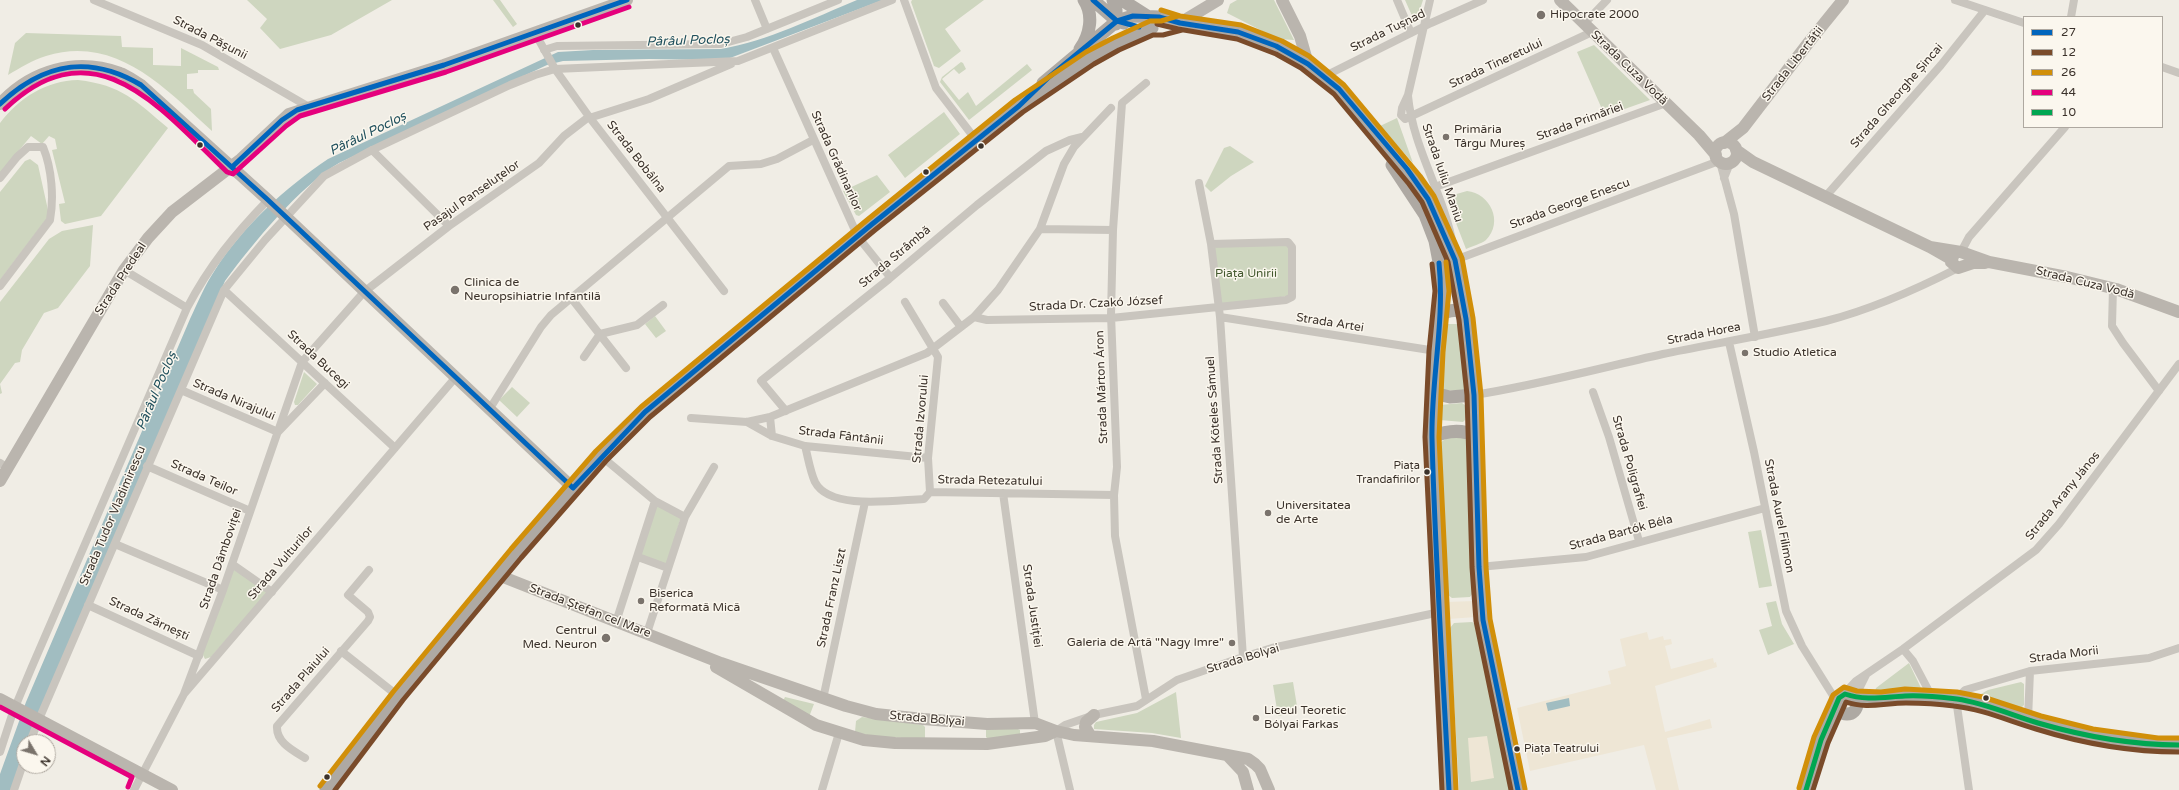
<!DOCTYPE html>
<meta charset="utf-8">
<style>
body{margin:0}
#map{position:relative;width:2179px;height:790px;overflow:hidden;background:#f0ede5;font-family:"Varela Round",sans-serif}
canvas{display:block}
.legend{position:absolute;left:2023px;top:16px;width:140px;height:112px;box-sizing:border-box;background:#fbf7ee;border:1px solid #aea8a0;margin:0;padding:5px 7px;list-style:none;font-size:12px;color:#3b322b}
.legend li{display:flex;align-items:center;gap:8px;height:20px}
.legend b{width:20px;border:1px solid #aea8a0}
.north{position:absolute;left:16px;top:734px;width:40px;height:40px;box-sizing:border-box;background:#fbf7ee;border:1px solid #aea8a0;border-radius:50%;rotate:128deg;font-size:11px;font-weight:700;line-height:16px;text-align:center;color:#3b322b}
.north::after{content:'';display:block;margin:auto;width:14px;height:18px;background:#7a736c;clip-path:polygon(50% 0,100% 100%,50% 72%,0 100%)}
</style>
<div id="map">
<canvas width="2179" height="790"></canvas>
<ul class="legend">
<li><b style="height:5px;background:#0065bd"></b>27</li>
<li><b style="height:5px;background:#7a4b2a"></b>12</li>
<li><b style="height:5px;background:#d18f09"></b>26</li>
<li><b style="height:5px;background:#e5007d"></b>44</li>
<li><b style="height:5px;background:#00a651"></b>10</li>
</ul>
<div class="north">N</div>
</div>
<script>
const context = document.querySelector('canvas').getContext('2d');
context.lineJoin = 'round';
function paint(path, color) {
  context.fillStyle = color;
  context.fill(path, 'evenodd');
}
function stroke(path, color, width, dash) {
  context.strokeStyle = color;
  context.lineWidth = width;
  context.lineCap = dash ? 'butt' : 'round';
  context.setLineDash(dash || []);
  context.stroke(path);
}
function label(font, color, halo, rows, align = 'center') {
  context.font = font + ' "Varela Round",sans-serif';
  context.lineWidth = 3;
  context.setLineDash([]);
  context.textBaseline = 'middle';
  context.strokeStyle = halo;
  context.fillStyle = color;
  for (const [text, x, y, turn = 0] of rows) {
    context.save();
    context.translate(x, y);
    context.rotate((+turn || 0) * Math.PI / 180);
    context.textAlign = isNaN(turn) ? turn : align;
    if (halo) context.strokeText(text, 0, 0);
    context.fillText(text, 0, 0);
    context.restore();
  }
}
const green = new Path2D(`
 M247,0H392L331,35L280,49L260,28L267,19Z
 M493,0H500L517,24L513,27Z
 M912,0H984L945,29L961,51L939,68L934,66L911,2Z
 M1237,0H1274L1294,40L1278,39L1227,13L1230,4Z
 M1405,0H1423L1417,19L1413,18Z
 M26,33L121,36L122,47L153,48V65L181,66V48L218,67L219,70H198V73L187,74V89H193L194,93L211,109L212,131C166,89 116,34 46,56C32,60 20,68 8,75L15,43Z
 M1594,45L1650,100L1605,116L1577,52Z
 M961,62L963,63L966,69L959,74L954,69L942,79L959,100L968,92L976,106L1027,64L1032,70L969,120L940,82L942,77Z
 M78,80C122,85 136,101 168,128L101,216L65,224L61,221L59,204L65,203L52,150L57,149L55,139L49,136L42,144L31,136L0,173V123C20,97 46,81 78,80Z
 M944,112L960,134L905,178L888,155Z
 M1397,118L1413,163L1380,126Z
 M1230,146L1254,162L1231,176L1211,192L1205,186L1224,148Z
 M30,159L38,165L48,210V217L0,280V192L25,161Z
 M877,175L890,192L859,216L856,215L843,191Z
 M1467,191C1490,193 1504,222 1486,240C1481,244 1472,246 1466,249L1446,197Z
 M93,225L90,266L58,308L44,313L22,350L20,362L15,363L0,384L2,393L0,394V302L49,239L62,231Z
 M1288,242L1293,295L1219,307L1211,244Z
 M655,316L666,331L656,338L645,324Z
 M1447,324H1458L1460,327L1467,385L1463,391L1441,390L1440,387L1445,327Z
 M304,372L317,384L298,405H295L294,402Z
 M512,387L530,403L517,417L499,400Z
 M1462,403L1466,406L1465,420L1463,422L1440,420V405Z
 M1463,437L1468,442L1473,593L1470,597L1452,598L1448,595L1441,442L1447,438Z
 M657,504L681,517L665,569L638,561Z
 M1761,530L1772,586L1759,588L1748,532Z
 M233,569L268,592L211,657L205,659L202,653Z
 M1776,601L1782,624L1794,644L1768,655L1759,630L1772,626L1766,603Z
 M1472,622L1477,625L1509,790H1459L1450,628L1454,623Z
 M1909,663L1921,688L1877,692L1875,691L1876,688Z
 M1293,682L1298,712L1278,716L1273,685Z
 M2021,682L2024,684V705L2021,708L1981,694L1988,690Z
 M1176,692L1181,738L1152,733L1094,729V725L1096,722L1137,713Z
 M785,697L814,704L809,717L783,701Z
 M862,717L923,725L925,727V738L923,739L864,736L855,732L856,721Z
 M988,728L1018,729L1020,730V737L989,740L986,737V730Z`);
const plaza = new Path2D(`
 M1474,601L1476,617L1448,619L1447,602Z
 M1647,632L1649,640L1663,636L1664,640L1671,639L1672,644L1665,646L1671,669L1713,658L1714,663L1716,662L1717,667L1655,686L1665,732L1710,719L1712,728L1667,738L1679,790H1656L1644,745L1530,771L1517,708L1611,684L1608,671L1626,666L1620,639Z
 M1487,736L1494,778L1471,782L1468,738Z`);
const water = new Path2D(`
 M857,0H883L730,58L713,60L649,59L563,61L547,65L339,163C299,187 253,243 225,281L28,742H24V752L11,790H0V774L26,702L190,319C198,302 205,285 215,270C243,226 285,188 328,159L558,52L593,50L721,49C768,41 813,18 857,0Z
 M1569,698L1570,706L1548,711L1546,703Z`);
const street = new Path2D(`
 M94,0L202,45L309,107
 M755,0L767,29
 M904,0L936,88L976,140
 M1397,0L1411,33
 M1430,0L1408,95L1402,108L1401,115L1405,119L1592,32
 M1955,0L2024,23
 M2071,17L2074,0
 M1584,24L1607,0
 M535,33L555,69L590,118L724,291
 M773,48L858,237L890,277
 M544,50L557,46L721,44L747,37L838,0
 M2162,67L2179,73
 M1325,76L1431,23L1483,0
 M1408,96C1413,149 1444,194 1453,245
 M372,150L449,226
 M1720,162L1734,214L1755,337
 M0,178L17,157L28,147H43C52,169 54,198 50,220L0,286
 M1724,178L1730,163
 M1199,183L1211,244L1220,317L1243,657
 M1826,196L1941,65L1985,10
 M1425,199L1428,193L1435,187L1666,103
 M1040,229L1113,230
 M1961,252L1969,237L2065,127
 M1455,260L1719,161
 M124,270L187,308
 M2113,288L2112,326L2123,343L2159,391
 M224,290L395,448
 M572,299L626,368
 M905,302L938,357L928,458L930,492
 M943,303L961,327
 M974,317L987,320L1111,318L1286,300L1292,297V247L1288,242L1211,244
 M1220,317L1436,351
 M1729,342L1754,452L1786,611L1802,646L1837,702
 M584,357L600,334L637,325L663,305
 M181,390L278,432L325,383
 M1593,392L1609,437L1639,541
 M1474,395C1538,385 1600,368 1663,354C1718,343 1772,334 1826,321C1869,310 1919,288 1958,268
 M489,410L541,327L551,315L729,166L761,164L777,159L813,140
 M786,411L761,381L889,279L977,205L1046,151L1070,140L1082,137
 M770,417L772,436
 M691,418L747,422L770,417L927,353L974,317L998,290L1040,229L1064,164L1074,147L1111,108
 M747,422L772,436L805,446L928,458
 M805,446C808,457 810,471 815,482C830,511 896,500 924,499L930,492
 M601,456L655,501
 M0,463L8,468
 M147,466L250,511
 M930,492L1114,495
 M1003,493L1035,723
 M685,517L714,467
 M115,544L223,590
 M638,557L668,568
 M232,564L272,592
 M1479,567L1586,557L1765,508
 M88,605L199,656
 M616,622L655,501L685,517L647,633
 M1903,649L1913,661L1932,697
 M341,651L398,696
 M184,694L223,590L302,362L364,292L449,226L539,163L564,136L586,119L649,99L731,64
 M1844,694L1856,681L1903,649L2036,550L2059,524L2179,364
 M1855,697L1866,675
 M823,699L865,502
 M1146,699L1115,536L1114,495L1117,467L1111,315L1113,230L1122,103L1146,83
 M2028,719L2030,671
 M30,742L37,724L224,290L265,240L324,176L372,150L510,85L535,75L555,69L738,61L892,0
 M0,752L13,712L31,669L187,308C209,266 235,234 268,200
 M305,758C292,750 276,742 277,726L368,621L370,617L368,612L348,595L369,570
 M14,790L24,761
 M134,790L184,694L455,378
 M822,790L839,733
 M1070,790L1056,731L1065,725L1094,715L1137,706L1177,680L1243,657L1272,648L1440,612
 M1969,790L1956,699L1965,690L2030,671L2149,658L2179,648`);
const secondary = new Path2D(`
 M1282,0L1300,36L1308,64
 M1560,0L1699,135L1716,155
 M1180,23L1218,0
 M0,104C31,70 76,57 120,73C127,75 134,81 141,85L268,200L573,488
 M1715 153a11 11 0 1 1 22 0a11 11 0 1 1-22 0Z
 M1724,143L1743,128L1809,42L1843,0
 M1736,150L1753,162L1930,247L1951,259
 M1930,247L1961,252L1989,262L2067,277L2116,289L2179,312
 M1954,254L1951,262L1958,268L1973,263H1985
 M0,481L124,270L148,238L172,212L241,159L289,114L444,65L627,0
 M498,575L721,663L846,706L876,714L923,719L987,724L1035,723L1056,731L1074,735L1153,741L1227,755L1248,759L1255,764L1260,769L1269,790
 M716,667L816,725L864,740L895,743L987,744L1045,736L1056,731
 M0,699L172,790
 M1090,735L1085,727L1086,722L1094,715
 M1227,755L1243,772L1248,790`);
const primary = new Path2D(`
 M1093,0L1117,21L1124,23
 M1113,0L1116,10V24
 M1122,0L1147,16
 M1080,49C1090,35 1094,15 1084,0
 M1043,83L1117,21L1133,16L1159,17L1180,23L1238,32L1258,38L1308,64L1339,89L1415,180L1428,199L1455,260L1466,319L1474,395L1479,567L1483,620L1518,790
 M1392,165L1425,215L1435,241L1440,267L1442,291L1436,351L1432,437L1449,790
 M1439,316C1448,310 1457,308 1465,314
 M1433,393L1450,397L1474,395
 M1432,437C1446,431 1462,429 1475,436
 M1837 704a10 10 0 1 1 20 0a10 10 0 1 1-20 0Z
 M1856,698C1873,699 1888,697 1905,696C1929,695 1956,698 1980,703C2000,708 2019,716 2038,722C2084,736 2131,745 2179,745
 M326,790L398,696L516,553L601,456L645,412L871,225L1019,106L1100,52L1152,28
 M1806,790L1821,740L1837,706`);
const bus1 = new Path2D(`
 M1093,0L1117,21L1139,27
 M0,104C43,63 89,54 141,85L268,200L573,488L645,412L871,225L1019,106L1049,77L1117,21L1133,16L1159,17L1180,23L1238,32L1276,46L1308,64L1339,89L1407,169L1428,199L1455,260L1466,319L1474,395L1479,567L1483,620L1518,790
 M232,167L282,120L297,110L444,65L627,0
 M1439,263C1445,321 1431,380 1432,438C1435,556 1443,673 1449,790`);
const bus2 = new Path2D(`
 M1157,24L1178,29L1237,39L1276,54L1301,68L1334,94L1409,184L1422,202L1448,262L1459,320L1467,395L1472,567L1476,621L1511,790
 M1432,264L1435,291L1429,351L1425,437L1442,790
 M335,790L403,700L521,558L606,461L650,417L875,230L1023,112L1094,64L1119,50L1153,35H1163L1182,30
 M1813,790L1828,743L1846,702C1866,709 1885,703 1906,703C1922,703 1939,704 1954,706C1982,709 2009,721 2036,729C2081,743 2131,752 2179,752`);
const bus3 = new Path2D(`
 M1161,10L1180,16L1241,25L1282,41L1309,56L1344,85L1420,176L1434,196L1462,258L1473,318L1481,395L1486,567L1490,619L1525,789
 M1446,262L1449,291L1443,352L1439,437L1456,790
 M320,786L393,692L511,549L596,451L641,407L867,220L1015,100L1086,52L1113,38L1150,21H1161L1178,16
 M1799,788L1814,737L1833,695L1844,687L1857,691L1881,692L1905,689L1957,692L1983,697L2041,716L2093,729L2158,738H2179`);
const bus4 = new Path2D(`
 M5,109C95,23 161,109 227,172L233,174L286,126L300,116L446,72L629,7
 M0,707L132,777L128,787`);
const bus5 = new Path2D(`
 M1806,790L1821,740L1839,698L1845,694C1866,701 1884,697 1905,696C1921,695 1940,697 1957,699C1985,703 2011,715 2038,723C2083,736 2132,745 2179,745`);
const markers = [
 [1541,15,5,"#7a736c"],
 [578,25,3.5,"#3b322b"],
 [1446,137,4,"#7a736c"],
 [200,145,3.5,"#3b322b"],
 [981,146,3.5,"#3b322b"],
 [926,172,3.5,"#3b322b"],
 [455,290,5,"#7a736c"],
 [1745,353,4,"#7a736c"],
 [1427,472,3.5,"#3b322b"],
 [1268,513,4,"#7a736c"],
 [641,601,4,"#7a736c"],
 [606,638,5,"#7a736c"],
 [1232,643,4,"#7a736c"],
 [1986,698,3.5,"#3b322b"],
 [1256,718,4,"#7a736c"],
 [1517,749,3.5,"#3b322b"],
 [327,777,3.5,"#3b322b"]
];
const busNames = [
 ["Piața",1420,466],
 ["Trandafirilor",1420,480],
 ["Piața Teatrului",1524,749,"left"]
];
const poiNames = [
 ["Hipocrate 2000",1550,15],
 ["Primăria",1454,130],
 ["Târgu Mureș",1454,144],
 ["Clinica de",464,283],
 ["Neuropsihiatrie Infantilă",464,297],
 ["Studio Atletica",1753,353],
 ["Universitatea",1276,506],
 ["de Arte",1276,520],
 ["Biserica",649,594],
 ["Reformată Mică",649,608],
 ["Centrul",597,631,"right"],
 ["Med. Neuron",597,645,"right"],
 ["Galeria de Artă \"Nagy Imre\"",1224,643,"right"],
 ["Liceul Teoretic",1264,711],
 ["Bólyai Farkas",1264,725]
];
const streetNames = [
 ["Strada Tușnad",1388,31,-26],
 ["Strada Pășunii",210,38,27],
 ["Strada Tineretului",1496,64,-25],
 ["Strada Libertății",1793,64,-52],
 ["Strada Cuza Vodă",1629,68,44],
 ["Strada Gheorghe Șincai",1897,96,-49],
 ["Strada Primăriei",1580,122,-20],
 ["Strada Bobâlna",636,157,52],
 ["Strada Grădinarilor",836,161,66],
 ["Strada Iuliu Maniu",1442,173,71],
 ["Pasajul Panseluțelor",472,196,-35],
 ["Strada George Enescu",1570,204,-20],
 ["Strada Strâmbă",895,257,-40],
 ["Strada Predeal",121,279,-57],
 ["Strada Cuza Vodă",2085,283,14],
 ["Strada Dr. Czakó József",1096,304,-3],
 ["Strada Artei",1330,323,9],
 ["Strada Horea",1704,334,-11],
 ["Strada Bucegi",318,360,43],
 ["Strada Márton Áron",1102,387,-92],
 ["Strada Nirajului",234,400,23],
 ["Strada Izvorului",921,419,-85],
 ["Strada Köteles Sámuel",1215,420,-94],
 ["Strada Fântânii",841,436,7],
 ["Strada Poligrafiei",1629,463,74],
 ["Strada Teilor",204,478,24],
 ["Strada Retezatului",990,481,1],
 ["Strada Arany János",2063,496,-51],
 ["Strada Tudor Vladimirescu",113,516,-67],
 ["Strada Aurel Filimon",1779,516,79],
 ["Strada Bartók Béla",1621,533,-15],
 ["Strada Dâmboviței",221,559,-71],
 ["Strada Vulturilor",281,563,-49],
 ["Strada Franz Liszt",832,598,-78],
 ["Strada Justiției",1032,606,82],
 ["Strada Ștefan cel Mare",590,611,21],
 ["Strada Zărnești",149,619,25],
 ["Strada Morii",2064,655,-7],
 ["Strada Bolyai",1243,659,-17],
 ["Strada Plaiului",301,680,-49],
 ["Strada Bolyai",927,719,5]
];
const parkNames = [
 ["Piața Unirii",1246,274]
];
const waterNames = [
 ["Pârâul Pocloș",688,41,-2],
 ["Pârâul Pocloș",368,134,-26],
 ["Pârâul Pocloș",157,391,-67]
];
paint(green, '#ced6bf');
paint(plaza, '#eee6d5');
paint(water, '#a1bdc1');
stroke(street, '#c9c5be', 8);
stroke(secondary, '#bab5ae', 12);
stroke(primary, '#aea9a3', 13);
stroke(bus1, '#0065bd', 5);
stroke(bus2, '#7a4b2a', 5);
stroke(bus3, '#d18f09', 5);
stroke(bus4, '#e5007d', 5);
stroke(bus5, '#00a651', 5);
for (const [x, y, r, color] of markers) {
  const dot = new Path2D();
  dot.arc(x, y, r, 0, 2 * Math.PI);
  context.fillStyle = color;
  context.fill(dot);
  stroke(dot, '#fbf7ee', 1.5);
}
label('11px', '#3b322b', '#fbf7ee', busNames, 'right');
label('12px', '#3b322b', '#fbf7ee', poiNames, 'left');
label('12px', '#3b322b', '#fbf7ee', streetNames);
label('12px', '#43592e', '#fbf7ee', parkNames);
label('italic 13px', '#20505d', '#fbf7ee', waterNames);
</script>
